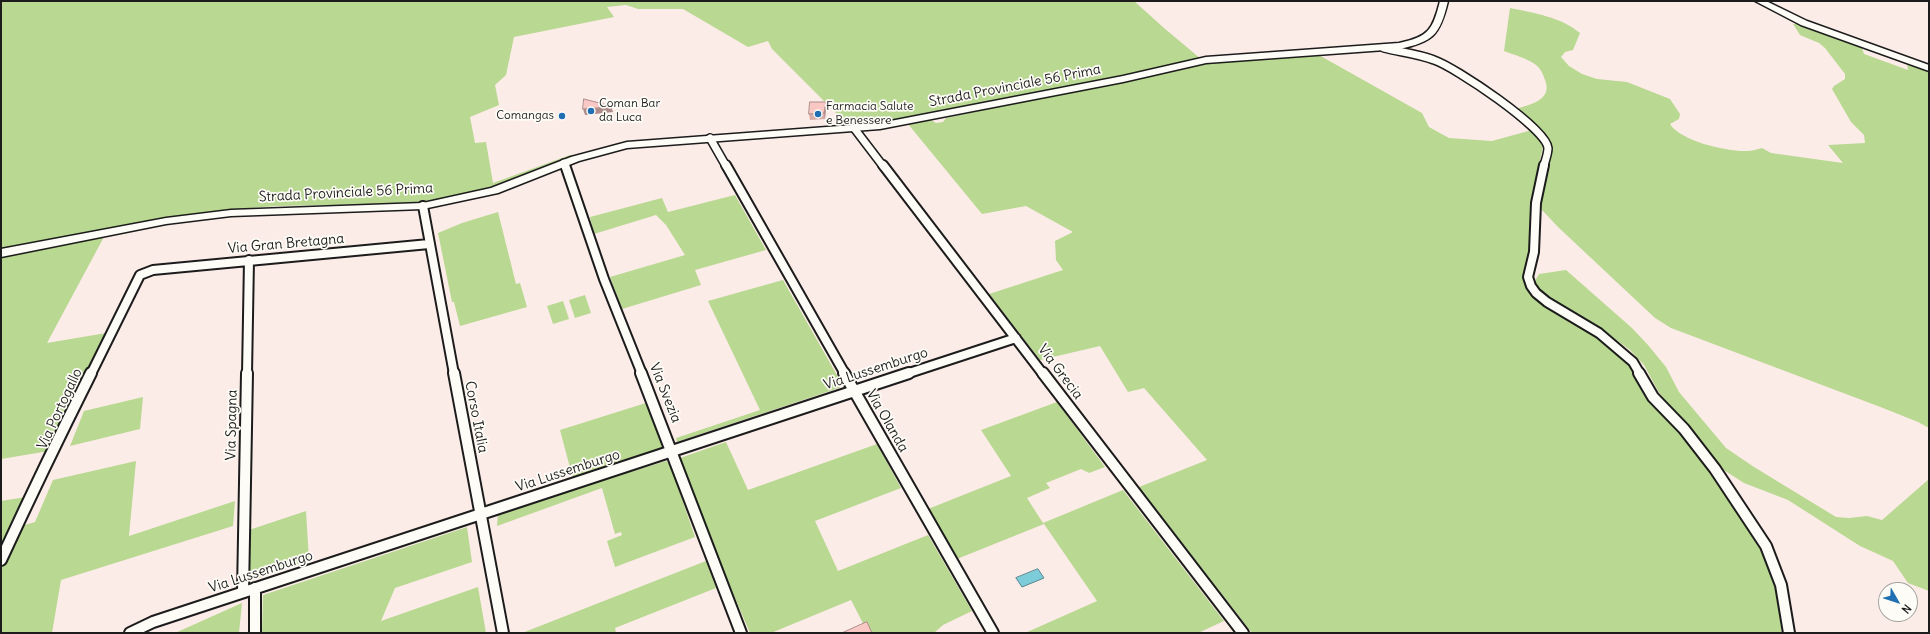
<!DOCTYPE html>
<style>
body{margin:0}
#map{position:relative;width:1930px;height:634px;overflow:hidden;background:#fcece8;font-family:Delius,sans-serif}
canvas{display:block}
.frame{position:absolute;inset:0;border:2px solid #1c1c1c;pointer-events:none}
.north{position:absolute;left:1878px;top:582px;width:40px;height:40px;box-sizing:border-box;background:#fdfcf7;border:1px solid #a3a29f;border-radius:50%;rotate:129deg;font-size:11px;font-weight:700;line-height:16px;text-align:center;color:#1c1c1c}
.north::after{content:'';display:block;margin:auto;width:14px;height:18px;background:#1f6fb2;clip-path:polygon(50% 0,100% 100%,50% 72%,0 100%)}
</style>
<div id="map">
<canvas width="1930" height="634"></canvas>
<div class="frame"></div>
<div class="north">N</div>
</div>
<script>
const context = document.querySelector('canvas').getContext('2d');
context.lineJoin = 'round';
function paint(path, color) {
  context.fillStyle = color;
  context.fill(path, 'evenodd');
}
function stroke(path, color, width, dash) {
  context.strokeStyle = color;
  context.lineWidth = width;
  context.lineCap = dash ? 'butt' : 'round';
  context.setLineDash(dash || []);
  context.stroke(path);
}
function label(font, color, halo, rows, align = 'center') {
  context.font = font + ' Delius,sans-serif';
  context.lineWidth = 3.5;
  context.setLineDash([]);
  context.textBaseline = 'middle';
  context.strokeStyle = halo;
  context.fillStyle = color;
  for (const [text, x, y, turn = 0] of rows) {
    context.save();
    context.translate(x, y);
    context.rotate((+turn || 0) * Math.PI / 180);
    context.textAlign = isNaN(turn) ? turn : align;
    if (halo) context.strokeText(text, 0, 0);
    context.fillText(text, 0, 0);
    context.restore();
  }
}
const green = new Path2D(`
 M1,1H1134L1164,28L1201,59L1148,71L888,122L852,126L845,119H842L772,49L768,41L748,47L683,9H638L626,5L607,7L614,17L514,37L506,75L495,85L499,105L470,117L475,143L486,142L493,183L570,155L572,156L545,169L497,186L440,200L398,204L276,206L205,212L1,250Z
 M1510,8C1534,13 1561,17 1580,33L1573,50L1565,52L1561,57L1569,66L1582,74L1597,79L1627,82L1670,99L1680,114L1679,119L1670,124C1680,141 1728,152 1747,151C1752,151 1757,149 1762,148L1771,153L1843,163L1828,145L1865,143L1864,135L1851,122L1832,89L1834,86L1845,79V74L1825,48L1819,43L1800,35L1793,24H1801L1858,46L1862,48L1864,54L1908,70L1907,65L1913,66L1929,73V428L1918,422L1883,408L1671,328L1655,318L1558,227L1542,210L1541,201L1552,147L1546,136L1540,130L1515,109C1530,105 1553,100 1545,80C1543,74 1541,69 1536,65C1527,58 1514,55 1504,51Z
 M1317,54L1422,113L1429,127L1449,138L1492,141L1532,130L1540,138L1543,146L1531,203L1530,252L1523,274L1525,286L1534,296L1595,334L1627,362L1640,382L1714,475L1757,542L1775,584L1782,633H1252L1139,487L1207,460L1144,388L1128,392L1100,346L1040,360L989,294L1063,270L1056,260L1055,241L1073,232L1026,206L982,214L908,124L931,120L936,123L943,122L946,118L1209,62Z
 M735,195L766,250L695,270L701,285L622,309L610,277L685,255L666,225L656,215L594,234L590,217L662,198L668,212Z
 M498,212L516,284L520,283L527,307L460,326L454,302H452L438,233L462,223Z
 M105,235L47,343L106,333L49,451L1,459V256Z
 M1566,270L1632,328L1648,345L1666,367L1679,392L1726,448L1754,467L1836,517L1849,518L1867,516L1882,520L1929,479V591L1908,583L1893,561L1860,546L1788,500L1744,483L1722,469L1695,435L1668,405L1658,391L1644,365L1630,350L1595,324L1548,298L1540,291L1536,284V279L1539,274Z
 M783,280L842,384L839,388L677,442L676,438L760,410L708,301Z
 M585,295L591,313L575,318L569,300Z
 M563,301L569,319L553,324L547,306Z
 M143,397L140,429L70,446L84,411Z
 M649,402L665,443L661,450L573,479L560,430Z
 M1057,402L1105,467L1089,473L1081,469L1046,483L1050,488L1027,498L1043,523L1123,490L1224,621L1198,633H1025L1097,601L1044,524L957,559L928,509L1011,476L981,430Z
 M726,442L748,490L877,444L901,488L815,521L838,571L928,535L972,611L943,625L934,633H868L851,600L771,633H750L729,584L680,458Z
 M136,461L129,536L235,501L233,526L61,580L52,633H1V568L21,526L35,522L53,480Z
 M666,461L670,464L695,537L615,567L607,541L622,535L621,532L615,534L602,488L497,526L498,513Z
 M26,497L1,547V501Z
 M306,511L309,560L250,581L249,530Z
 M467,527L472,562L395,588L381,621L478,587L486,633H262L263,595Z
 M706,561L716,588L615,628L616,633H522Z
 M242,603L239,633H175Z`);
const water = new Path2D(`
 M1038,569L1044,578L1022,587L1016,578Z`);
const minorFar2 = new Path2D(`
 M1384,48C1400,52 1419,54 1434,60C1455,67 1546,128 1548,148C1548,154 1545,161 1544,166
 M854,128L883,166
 M710,138L726,166
 M564,163L565,166`);
const minorFar1 = new Path2D(`
 M565,165L604,279L642,374
 M726,165L845,374
 M883,165L1043,374
 M1544,165L1536,203L1534,252L1528,277L1531,286L1536,293L1547,302L1599,333L1633,362L1640,374
 M423,206L454,374
 M91,374L140,275L153,270L429,244
 M247,374L249,260
 M906,374L1016,338`);
const minor = new Path2D(`
 M454,373L503,633
 M641,373L741,633
 M844,373L993,633
 M1043,373L1243,633
 M1639,373L1653,397L1684,429L1715,469L1766,546L1781,585L1789,633
 M1,560C30,497 60,435 91,373
 M255,588V633
 M243,592L247,373
 M130,633L153,622L909,373`);
const tertiary = new Path2D(`
 M1440,1H1448C1440,35 1433,42 1399,49L1206,63L1123,82L880,129L627,148L579,161L498,193L423,209L231,216L166,224L1,257V249L166,218L231,210L423,203L491,188L571,157L627,142L880,123L1123,76L1206,57L1399,43C1429,37 1433,29 1440,1Z`);
const secondary = new Path2D(`
 M1755,1H1766L1807,21L1929,65V71L1801,25Z`);
const wall = new Path2D(`
 M826,102V108L825,119L810,120L809,114Z`);
const shadedWall = new Path2D(`
 M826,102V108L825,119L824,113Z
 M611,106L613,112L585,115L583,109Z`);
const building = new Path2D(`
 M584,99L611,106V107L583,109Z
 M810,102H826L824,113L809,114Z
 M867,622L872,633H842Z`);
const markers = [
 [591,111,4,"#1f6fb2"],
 [818,114,4,"#1f6fb2"],
 [562,116,4,"#1f6fb2"]
];
const farPoinames = [
 ["Coman Bar",599,104],
 ["da Luca",599,118],
 ["Farmacia Salute",826,107],
 ["e Benessere",826,121],
 ["Comangas",554,116,"right"]
];
const streetNames = [
 ["Strada Provinciale 56 Prima",1015,86,-11],
 ["Strada Provinciale 56 Prima",346,193,-3],
 ["Via Gran Bretagna",286,244,-5],
 ["Via Lussemburgo",876,369,-18],
 ["Via Grecia",1060,372,53],
 ["Via Svezia",665,393,68],
 ["Via Portogallo",60,409,-65],
 ["Corso Italia",476,417,79],
 ["Via Olanda",887,421,60],
 ["Via Spagna",232,425,-89],
 ["Via Lussemburgo",568,471,-18],
 ["Via Lussemburgo",261,572,-18]
];
paint(green, '#b9d891');
paint(water, '#7dccda');
stroke(water, '#56868e', 1);
stroke(minorFar2, '#1c1c1c', 10);
stroke(minorFar1, '#1c1c1c', 12);
stroke(minor, '#1c1c1c', 14);
stroke(tertiary, '#1c1c1c', 3);
stroke(secondary, '#1c1c1c', 3);
stroke(minorFar2, '#fdfcf7', 7);
stroke(minorFar1, '#fdfcf7', 8);
stroke(minor, '#fdfcf7', 10);
paint(tertiary, '#fdfcf7');
paint(secondary, '#fdfcf7');
paint(wall, '#d6aca9');
paint(shadedWall, '#ae8c8a');
paint(building, '#f9c8c5');
stroke(building, '#ae8c8a', 1);
for (const [x, y, r, color] of markers) {
  const dot = new Path2D();
  dot.arc(x, y, r, 0, 2 * Math.PI);
  context.fillStyle = color;
  context.fill(dot);
  stroke(dot, '#fdfcf7', 1.5);
}
label('12px', '#1c1c1c', '#fdfcf7', farPoinames, 'left');
label('14px', '#1c1c1c', '#fdfcf7', streetNames);
</script>
